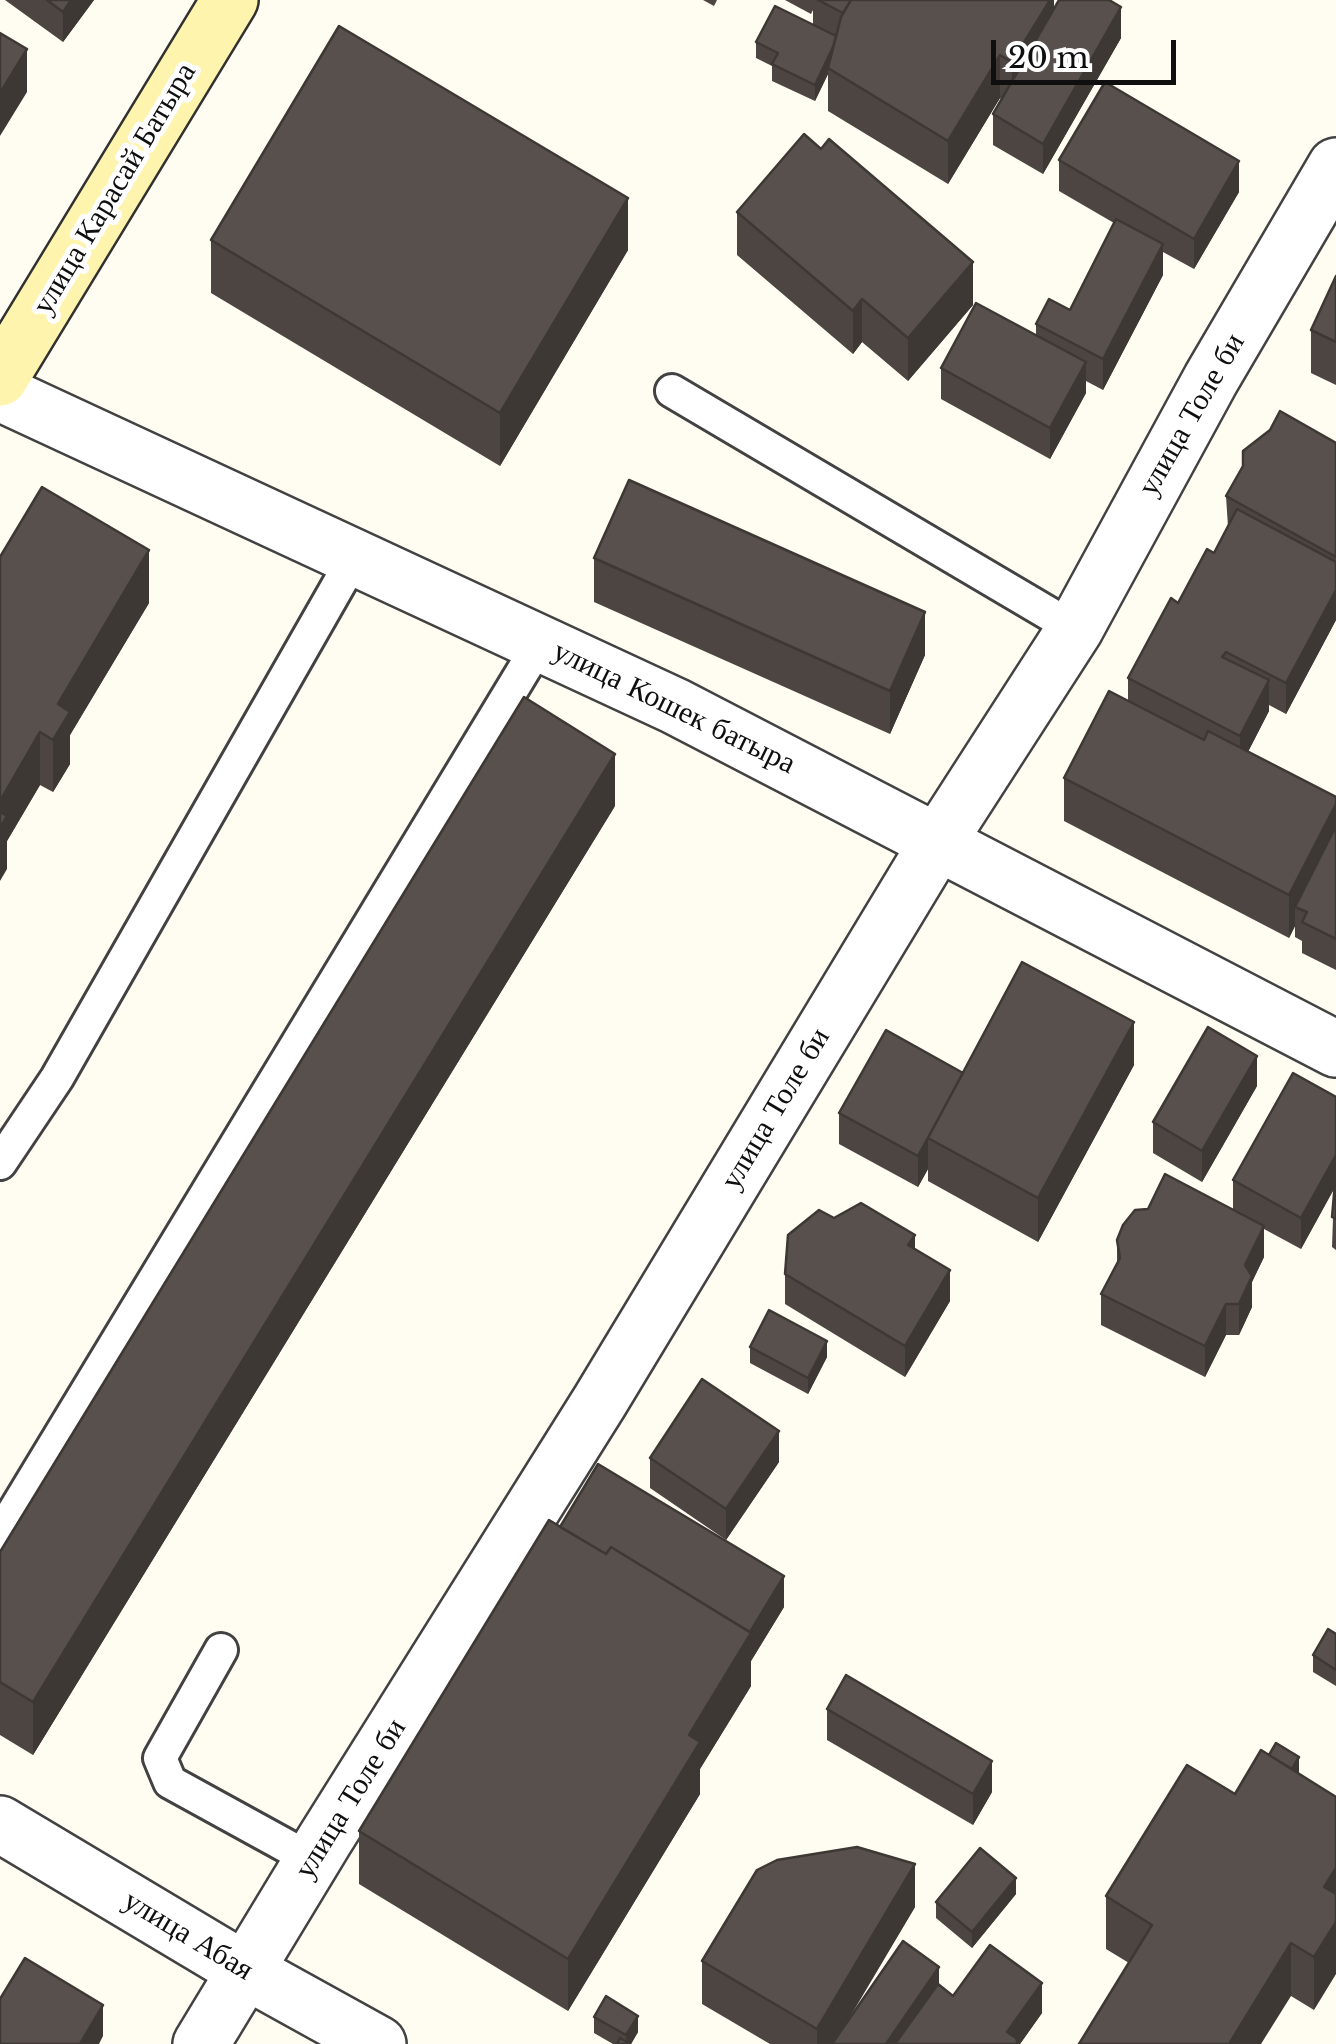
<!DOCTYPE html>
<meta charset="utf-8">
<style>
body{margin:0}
#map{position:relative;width:1336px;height:2044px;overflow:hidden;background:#fffcf2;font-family:"Libre Baskerville",serif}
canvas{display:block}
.scale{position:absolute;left:991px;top:40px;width:185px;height:45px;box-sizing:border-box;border:5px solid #0f0f0f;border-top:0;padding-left:12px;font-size:30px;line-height:35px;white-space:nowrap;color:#0f0f0f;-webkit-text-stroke:8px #fff;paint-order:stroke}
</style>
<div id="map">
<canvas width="1336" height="2044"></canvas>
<div class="scale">20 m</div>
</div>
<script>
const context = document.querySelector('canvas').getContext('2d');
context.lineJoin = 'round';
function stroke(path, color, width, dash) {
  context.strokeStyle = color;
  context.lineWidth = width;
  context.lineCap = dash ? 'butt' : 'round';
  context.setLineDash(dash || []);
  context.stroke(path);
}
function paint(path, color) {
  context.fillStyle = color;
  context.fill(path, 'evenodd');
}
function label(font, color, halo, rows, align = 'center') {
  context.font = font + ' "Libre Baskerville",serif';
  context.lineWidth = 10;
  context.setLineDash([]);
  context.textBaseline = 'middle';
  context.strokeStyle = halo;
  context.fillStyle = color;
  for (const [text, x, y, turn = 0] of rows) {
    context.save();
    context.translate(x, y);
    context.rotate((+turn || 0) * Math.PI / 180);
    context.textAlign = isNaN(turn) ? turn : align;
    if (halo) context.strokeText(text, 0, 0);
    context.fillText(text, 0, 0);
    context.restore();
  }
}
const service = new Path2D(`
 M672,391L1075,629
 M0,1163L57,1078L355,556
 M0,1535L540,643
 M221,1650L160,1758L170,1782L312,1860`);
const minor = new Path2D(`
 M0,393L675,706L1336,1049
 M0,1824L246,1971L378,2044`);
const tertiary = new Path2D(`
 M201,2044L324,1841L600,1401L939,840L1075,629L1211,379L1336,166`);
const secondary = new Path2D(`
 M0,378L230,0`);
const wall = new Path2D(`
 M5,0H94L63,42Z
 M703,0H717L714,6Z
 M785,0H1054V10L1121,38L1043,174L993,145V114L1002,100L1000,98L948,184L828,111V74L815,101L772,81V66L756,58V42L813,24V10L811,14Z
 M1059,160L1239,192L1194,269L1163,252V275L1103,390L1086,381V393L1050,459L941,399V368L1036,335V324L1070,310L1114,223L1059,191Z
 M737,212L973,305L908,381L862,342L853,354L737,255Z
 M211,240L628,250L500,466L211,293Z
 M1336,276V385L1311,373V330Z
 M1336,443V620L1286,714L1269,705V711L1248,752L1336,797V970L1302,953V941L1295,937V926L1289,938L1064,821V778L1128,701V678L1178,603L1214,553L1228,527L1226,496Z
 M0,557L149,603L70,735V764L53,792L40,785L7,841V869Z
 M594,558L925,655L890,734L594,602Z
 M615,806L33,1755L0,1735V1552Z
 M1134,1065L1038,1242L928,1181V1169L918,1187L839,1144V1113L963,1073Z
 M1257,1086L1202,1182L1153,1153V1122Z
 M1336,1097V1250L1332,1247L1334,1189L1301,1249L1264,1229V1257L1252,1282V1307L1239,1335H1226L1205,1377L1101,1325V1294L1117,1263V1240L1233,1209V1180Z
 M834,1218L915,1250L950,1301L905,1377L785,1304V1274Z
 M750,1347L827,1357L808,1394L750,1363Z
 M650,1458L779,1462L726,1540L650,1488Z
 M560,1527L784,1607L751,1661V1686L700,1769V1794L568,2011L359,1884V1831Z
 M1336,1634V1686L1313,1672V1655Z
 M827,1709L992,1792L973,1825L827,1740Z
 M1299,1774L1336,1797L1314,2010L1291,1996L1129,1963L1106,1949V1896L1235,1794Z
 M1016,1894L972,1948L936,1918V1902Z
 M915,1907L840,2034L939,1986L953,1996L1042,2013L1020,2044H770L702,2004V1961Z
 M594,2017L638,2032L631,2044H613L594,2033Z`);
const shadedWall = new Path2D(`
 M71,0H94L63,42V12Z
 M1050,0H1054V36L1012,106V62Z
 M1121,7V38L1043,174V144Z
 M838,37L828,68V74L815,101V85Z
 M27,49V92L0,136V93Z
 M1000,55V98L948,184V141Z
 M1239,161V192L1194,269V239Z
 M628,198V250L500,466V413Z
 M1163,244V275L1103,390V359Z
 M973,262V305L908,381V338Z
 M862,299V342L853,354V311Z
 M1086,362V393L1050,459V428Z
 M149,550V603L70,735V764L53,792V740L58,704Z
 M1336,590V620L1286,714V683Z
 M925,612V655L890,734V691Z
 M1269,680V711L1240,767V736Z
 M40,732V785L7,841V869L0,881V801Z
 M615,754V806L33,1755V1702Z
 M1336,804V848L1295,907V926L1289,938V895Z
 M1134,1022V1065L1038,1242V1198Z
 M1257,1056V1086L1202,1182V1151Z
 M928,1139V1169L918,1187V1156Z
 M1336,1155V1185L1301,1249V1218Z
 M1264,1226V1257L1252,1282V1307L1239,1335V1304L1245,1265Z
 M915,1235V1266L908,1245Z
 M950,1270V1301L905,1377V1346Z
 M1226,1304V1335L1205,1377V1346Z
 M827,1341V1357L808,1394V1378Z
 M779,1431V1462L726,1540V1509Z
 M784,1576V1607L751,1661V1686L700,1769V1794L568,2011V1959L689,1735Z
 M1299,1757V1774L1282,1785Z
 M992,1761V1792L973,1825V1794Z
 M915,1864V1907L833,2044H817V2029Z
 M1336,1868V1921L1324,1887Z
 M1016,1878V1894L972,1948V1932Z
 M1336,1922V1974L1314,2010V1957Z
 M1291,1943V1996L1261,2044H1229Z
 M939,1967V1998L907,2044H886Z
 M1042,1983V2013L1020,2044H1007V2032Z
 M103,2005V2036L99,2044H80Z
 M638,2016V2032L631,2044H626V2035Z`);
const building = new Path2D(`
 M47,0H71L63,12Z
 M818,0H851L843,13Z
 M851,0H1050L1012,62L1000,55L948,141L828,68L841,17Z
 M1059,0H1109L1121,7L1043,144L993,114Z
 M775,6L836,36L833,47L815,85L772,64L778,53L756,42Z
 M339,26L628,198L500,413L211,240Z
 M0,33L27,49L0,93Z
 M1105,82L1239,161L1194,239L1059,160Z
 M804,134L821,149L829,139L973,262L908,338L862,299L853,311L737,212Z
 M1116,219L1163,244L1103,359L1036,324L1049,299L1070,310Z
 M1336,276V342L1311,330Z
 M976,303L1086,362L1050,428L941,368Z
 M1280,411L1336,443V557L1226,496L1243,466V451L1270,430Z
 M629,480L925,612L890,691L594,558Z
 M42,487L149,550L58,704L70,712L53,740L40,732L0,801V557Z
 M1237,509L1336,562V590L1286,683L1226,652L1222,657L1269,680L1240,736L1128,678L1171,598L1178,603L1207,549L1214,553Z
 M1109,691L1204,740L1208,731L1336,797V804L1289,895L1064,778Z
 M524,697L615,754L33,1702L0,1682V1552Z
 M0,812L7,816L0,828Z
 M1336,826V939L1302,922L1307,912L1295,907Z
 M1022,962L1134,1022L1038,1198L928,1138Z
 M1208,1027L1257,1056L1202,1151L1153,1122Z
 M886,1030L963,1073L918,1156L839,1113Z
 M1293,1073L1336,1097V1155L1301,1218L1233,1180Z
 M1336,1171V1219L1332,1217Z
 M1165,1174L1264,1226L1245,1265L1252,1276L1239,1304H1226L1205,1346L1101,1294L1120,1258L1117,1240L1123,1225L1135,1210L1148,1209Z
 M861,1203L915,1235L908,1245L950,1270L905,1346L785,1274L788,1235L819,1210L834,1218Z
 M769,1310L827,1341L808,1378L750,1347Z
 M702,1379L779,1431L726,1509L650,1458Z
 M598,1464L784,1576L750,1632L611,1547L606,1554L560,1527Z
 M549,1520L606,1554L611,1547L751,1633L689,1735L700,1742L568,1959L359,1831Z
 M1328,1629L1336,1634V1670L1313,1655Z
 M846,1675L992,1761L973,1794L827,1709Z
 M1276,1743L1299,1757L1292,1769L1269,1755Z
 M1261,1750L1336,1797V1868L1324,1887L1336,1894V1922L1314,1957L1291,1943L1229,2044H1079L1152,1925L1106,1896L1187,1765L1235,1794Z
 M857,1847L915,1864L817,2029L702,1961L757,1870L777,1860Z
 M980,1848L1016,1878L972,1932L936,1902Z
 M903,1941L939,1967L886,2044H832Z
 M990,1945L1042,1983L1007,2032L1016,2038L1018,2044H895L938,1984L953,1996Z
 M25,1958L103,2005L80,2044H0V1999Z
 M606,1996L638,2016L626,2035L594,2017Z
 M620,2038L630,2044H617Z`);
const streetNames = [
 ["улица Карасай Батыра",115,189,-59],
 ["улица Толе би",1192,415,-60],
 ["улица Кошек батыра",674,708,26],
 ["улица Толе би",776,1109,-59],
 ["улица Толе би",351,1799,-58],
 ["улица Абая",188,1936,31]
];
stroke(service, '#424242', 38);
stroke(minor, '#424242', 60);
stroke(tertiary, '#424242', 60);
stroke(secondary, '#313131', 60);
stroke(service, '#fff', 32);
stroke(minor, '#fff', 55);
stroke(tertiary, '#fff', 55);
stroke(secondary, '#fef4ae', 55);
paint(wall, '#4c4541');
paint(shadedWall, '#3e3835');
paint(building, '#58504c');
stroke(building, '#3e3835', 2.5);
label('30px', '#0f0f0f', '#fff', streetNames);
</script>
